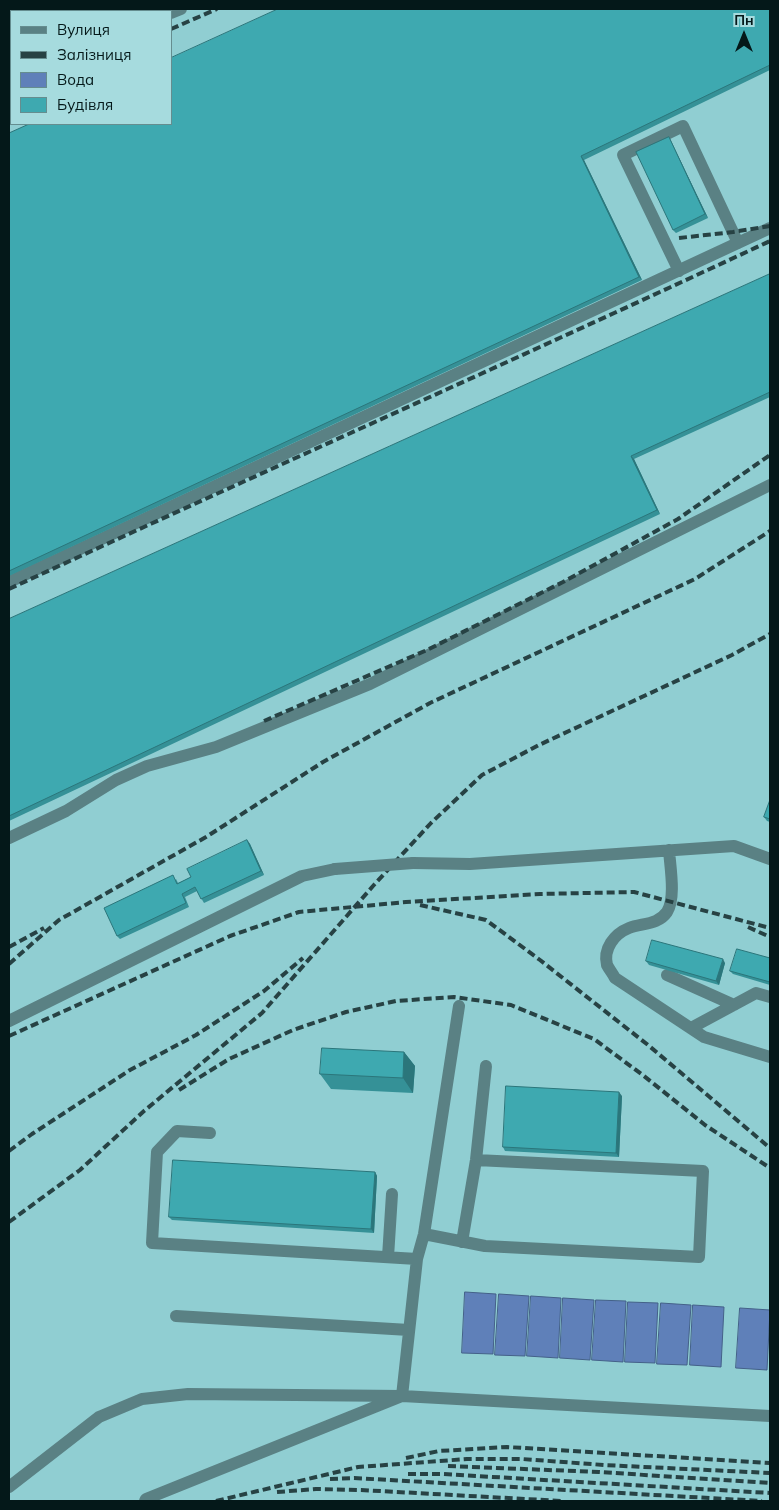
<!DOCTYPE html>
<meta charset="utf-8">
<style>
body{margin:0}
#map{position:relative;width:779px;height:1510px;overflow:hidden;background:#a6dbde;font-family:Mulish,sans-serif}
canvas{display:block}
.frame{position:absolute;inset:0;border:10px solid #041819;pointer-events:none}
.legend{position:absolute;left:10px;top:10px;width:162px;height:115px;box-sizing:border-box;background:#a6dbde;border:1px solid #658d8f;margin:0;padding:6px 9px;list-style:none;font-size:15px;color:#041819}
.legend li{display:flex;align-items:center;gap:10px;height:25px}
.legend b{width:25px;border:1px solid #658d8f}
.north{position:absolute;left:719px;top:10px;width:50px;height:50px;-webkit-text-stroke:4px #a6dbde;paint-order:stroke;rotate:0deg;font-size:14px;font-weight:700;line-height:20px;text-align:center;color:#041819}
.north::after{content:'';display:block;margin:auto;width:18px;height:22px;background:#041819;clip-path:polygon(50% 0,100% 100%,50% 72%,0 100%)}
</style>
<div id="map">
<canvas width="779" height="1510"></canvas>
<div class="frame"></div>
<ul class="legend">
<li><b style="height:6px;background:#5a8184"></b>Вулиця</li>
<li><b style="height:6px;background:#274244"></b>Залізниця</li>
<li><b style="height:14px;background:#5f80b9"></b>Вода</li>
<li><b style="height:14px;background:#3ea9b0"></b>Будівля</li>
</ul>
<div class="north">Пн</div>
</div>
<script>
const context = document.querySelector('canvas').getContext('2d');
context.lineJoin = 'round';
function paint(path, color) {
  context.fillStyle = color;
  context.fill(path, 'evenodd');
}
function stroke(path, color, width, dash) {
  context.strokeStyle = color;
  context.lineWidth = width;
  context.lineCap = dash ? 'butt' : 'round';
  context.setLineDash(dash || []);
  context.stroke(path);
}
const built = new Path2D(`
 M9,9H770V1501H9ZM11,11H171V124H11Z`);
const water = new Path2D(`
 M465,1292L496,1294L493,1354L462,1353Z
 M499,1294L529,1296L525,1356L495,1355Z
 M531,1296L561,1298L558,1358L527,1356Z
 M563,1298L594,1300L590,1360L560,1358Z
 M596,1300L626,1301L623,1362L592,1360Z
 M628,1302L658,1303L655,1363L625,1362Z
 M661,1303L691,1305L687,1365L657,1364Z
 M693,1305L724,1307L721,1367L690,1365Z
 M740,1308L770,1310L767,1370L736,1368Z`);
const minor = new Path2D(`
 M158,9L159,11
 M106,11L110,9
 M171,13L181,9
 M9,78L11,76
 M679,271L623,155L683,126L738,243
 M9,582L770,228
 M9,838L66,811L116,780L147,766L216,747L370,684L770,485
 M669,850C670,866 676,898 667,912C658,925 642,923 629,928C614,934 603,949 607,965C609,969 613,974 615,978L704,1037L770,1057
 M413,863L470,864L734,846L770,859
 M667,975L734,1005
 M9,1021L302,876L335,869
 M691,1028L756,993L770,997
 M210,1133L177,1131L157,1152L152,1243L417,1259
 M424,1234L485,1246L699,1257L703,1171L476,1160
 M462,1242L476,1160L486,1066
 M388,1257L392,1194
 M176,1316L409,1330
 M9,1487L99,1417L142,1399L188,1394L402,1396L770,1416
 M145,1501L146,1499L402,1396L417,1259L424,1234L459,1006`);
const rail = new Path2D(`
 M171,29L217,9
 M9,114L11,113
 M679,238L733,232L770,226
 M9,589C262,472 517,359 770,241
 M264,721L427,650L563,582L678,519L770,455
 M420,905L486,920L540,960L648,1045L770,1148
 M748,927L770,937
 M9,947L44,928
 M9,964L59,920L206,837L323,762L430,703L695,579L770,531
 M9,1036L230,936L299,912L406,902L540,894L634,892L770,928
 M179,1090L229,1059L293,1030L346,1012L396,1001L454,997L511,1005L594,1039L644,1076L705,1125L770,1168
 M9,1151L32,1134L130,1070L196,1035L264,991L303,958
 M9,1222L80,1170L144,1111L262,1013L373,886L431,823L482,775L539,745L732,655L770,634
 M406,1458L439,1451L507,1447L770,1463
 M448,1466L599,1472L770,1483
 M408,1474H442L770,1493
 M330,1479L354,1478L762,1501
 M277,1492L316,1489L361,1490L562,1501
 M216,1501L358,1467L467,1459H522L604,1465L770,1473`);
const minorBridge = new Path2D(`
 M335,869L413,863`);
const wall = new Path2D(`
 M770,9V70L584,160L642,280L9,576V133Z
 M669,137L671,141L708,218L676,233L673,230Z
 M770,274V397L634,459L660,514L9,821V619Z
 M770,800V822L767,821L764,817Z
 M247,840L250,844L264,875L204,903L197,891L185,897L189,907L120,939L117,936L176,879L178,883L191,877Z
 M770,958V985L733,974L730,971Z
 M646,961L725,963L719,985L649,965Z
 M404,1052L415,1066L413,1093L331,1089L320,1074Z
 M622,1096L619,1157L505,1151L503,1147Z
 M375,1172L377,1176L374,1233L172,1220L169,1217Z`);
const shadedWall = new Path2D(`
 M669,137L671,141L708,218L705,214Z
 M581,156L584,160L642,280L639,277Z
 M631,456L634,459L660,514L657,510Z
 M247,840L250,844L264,875L261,871Z
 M723,959L725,963L719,985L716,981Z
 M404,1052L415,1066L413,1093L403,1078Z
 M619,1092L622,1096L619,1157L616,1153Z
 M375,1172L377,1176L374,1233L371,1229Z`);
const building = new Path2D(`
 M278,9H770V65L581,156L639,277L9,571V133L29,124H171V58Z
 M669,137L705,214L673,230L636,152Z
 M770,274V392L631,456L657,510L9,816V619Z
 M770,800V819L764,817Z
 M247,840L261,871L201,899L195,887L182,894L186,903L117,936L104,908L173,875L177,884L191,877L187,869Z
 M652,940L723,959L716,981L646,961Z
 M737,949L770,958V982L730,971Z
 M322,1048L404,1052L403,1078L320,1074Z
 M506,1086L619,1092L616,1153L503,1147Z
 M173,1160L375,1172L371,1229L169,1217Z`);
paint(built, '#90ced2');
paint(water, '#5f80b9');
stroke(water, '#446189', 1);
stroke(minor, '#5a8184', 12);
stroke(rail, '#274244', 4, [8, 4]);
stroke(minorBridge, '#5a8184', 12);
paint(wall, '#359197');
paint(shadedWall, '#2b767b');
paint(building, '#3ea9b0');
stroke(building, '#2b767b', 1);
</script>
